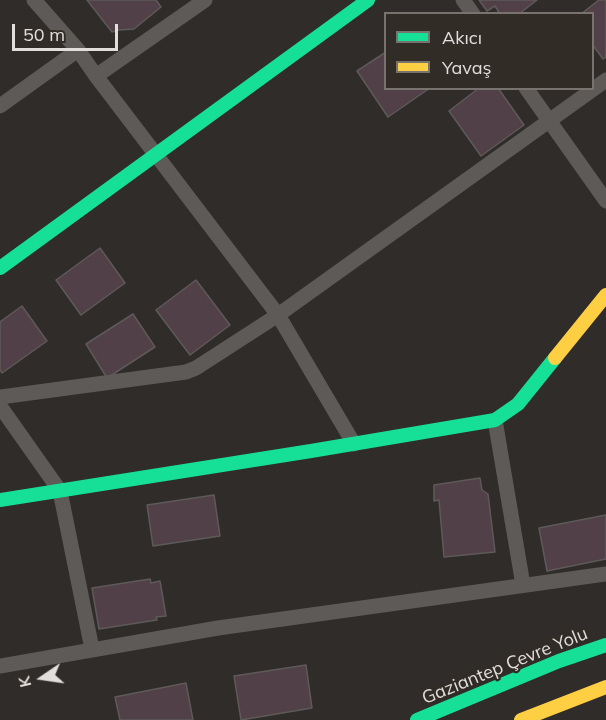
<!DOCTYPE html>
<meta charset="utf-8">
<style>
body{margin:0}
#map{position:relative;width:606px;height:720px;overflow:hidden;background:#2f2c2a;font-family:Mulish,sans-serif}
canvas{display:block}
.legend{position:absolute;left:384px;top:12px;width:210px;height:78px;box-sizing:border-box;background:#322c27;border:2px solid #78736f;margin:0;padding:8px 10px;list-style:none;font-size:18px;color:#e2dedb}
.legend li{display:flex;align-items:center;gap:12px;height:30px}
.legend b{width:30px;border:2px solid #78736f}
.north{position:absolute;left:12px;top:648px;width:60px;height:60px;-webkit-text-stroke:4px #322c27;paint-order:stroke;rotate:257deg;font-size:16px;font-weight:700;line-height:24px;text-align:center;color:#e2dedb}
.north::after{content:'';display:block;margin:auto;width:21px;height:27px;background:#e2dedb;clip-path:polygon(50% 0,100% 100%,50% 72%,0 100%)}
.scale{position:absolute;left:12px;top:24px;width:106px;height:27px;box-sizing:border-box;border:3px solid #e2dedb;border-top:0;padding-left:8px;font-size:18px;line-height:21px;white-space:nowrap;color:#e2dedb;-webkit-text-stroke:4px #322c27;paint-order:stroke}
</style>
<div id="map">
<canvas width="606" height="720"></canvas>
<ul class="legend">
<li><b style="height:8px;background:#16e098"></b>Akıcı</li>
<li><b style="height:8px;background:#ffcf43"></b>Yavaş</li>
</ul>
<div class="north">K</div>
<div class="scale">50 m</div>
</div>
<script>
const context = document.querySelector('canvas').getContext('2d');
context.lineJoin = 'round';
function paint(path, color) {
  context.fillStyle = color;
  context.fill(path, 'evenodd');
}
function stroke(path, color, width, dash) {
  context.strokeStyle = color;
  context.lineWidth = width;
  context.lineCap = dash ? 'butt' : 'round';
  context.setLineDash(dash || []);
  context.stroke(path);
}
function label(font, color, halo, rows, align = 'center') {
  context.font = font + ' Mulish,sans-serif';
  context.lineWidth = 4.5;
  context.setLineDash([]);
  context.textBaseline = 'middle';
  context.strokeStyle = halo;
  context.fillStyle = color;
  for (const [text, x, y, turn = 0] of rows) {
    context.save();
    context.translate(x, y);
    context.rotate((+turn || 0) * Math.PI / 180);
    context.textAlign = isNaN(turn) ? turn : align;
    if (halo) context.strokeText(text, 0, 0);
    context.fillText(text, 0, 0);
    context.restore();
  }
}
const building = new Path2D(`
 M87,0H156L161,7L134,29L119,30L112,32Z
 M479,0H537L519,14H500L495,6L487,11Z
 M599,0H606V57L603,59L592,44V14H581Z
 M386,52V88H430L388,117L357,71Z
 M479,88H498L524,125L481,156L449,111Z
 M100,248L125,283L81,315L56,280Z
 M196,280L230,325L190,355L156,310Z
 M22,306L47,341L2,373L0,370V322Z
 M133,314L155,347L107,378L86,344Z
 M480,478L482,490L488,494L495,552L444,557L439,500L434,501V485Z
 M214,495L220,536L153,546L147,505Z
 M606,515V559L547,571L539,528Z
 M150,579L151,583L160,581L166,616L156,617L157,620L99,629L92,588Z
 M306,665L312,708L241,720L234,676Z
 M186,683L193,720H120L115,697Z`);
const street = new Path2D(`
 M34,0L78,50L96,76L278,315L354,444
 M463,0L473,14
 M96,76L205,0
 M526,88L606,201
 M0,106L78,50
 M0,397L186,372L196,368L278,315L606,80
 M0,406L60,491L92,649
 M495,420L523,585
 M0,666L218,628L606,574`);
const fast = new Path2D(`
 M0,268L368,0
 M0,500L311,451L495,420L518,404L555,358
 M417,720L559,661L606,645`);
const slow = new Path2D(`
 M555,358L606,295
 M521,720L606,687`);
const streetNames = [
 ["Gaziantep Çevre Yolu",505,666,-22]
];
paint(building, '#514047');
stroke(building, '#5e5a5a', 1.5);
stroke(street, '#5d5a58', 15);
stroke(fast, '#16e098', 14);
stroke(slow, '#ffcf43', 14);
label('18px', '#e2dedb', '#322c27', streetNames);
</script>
